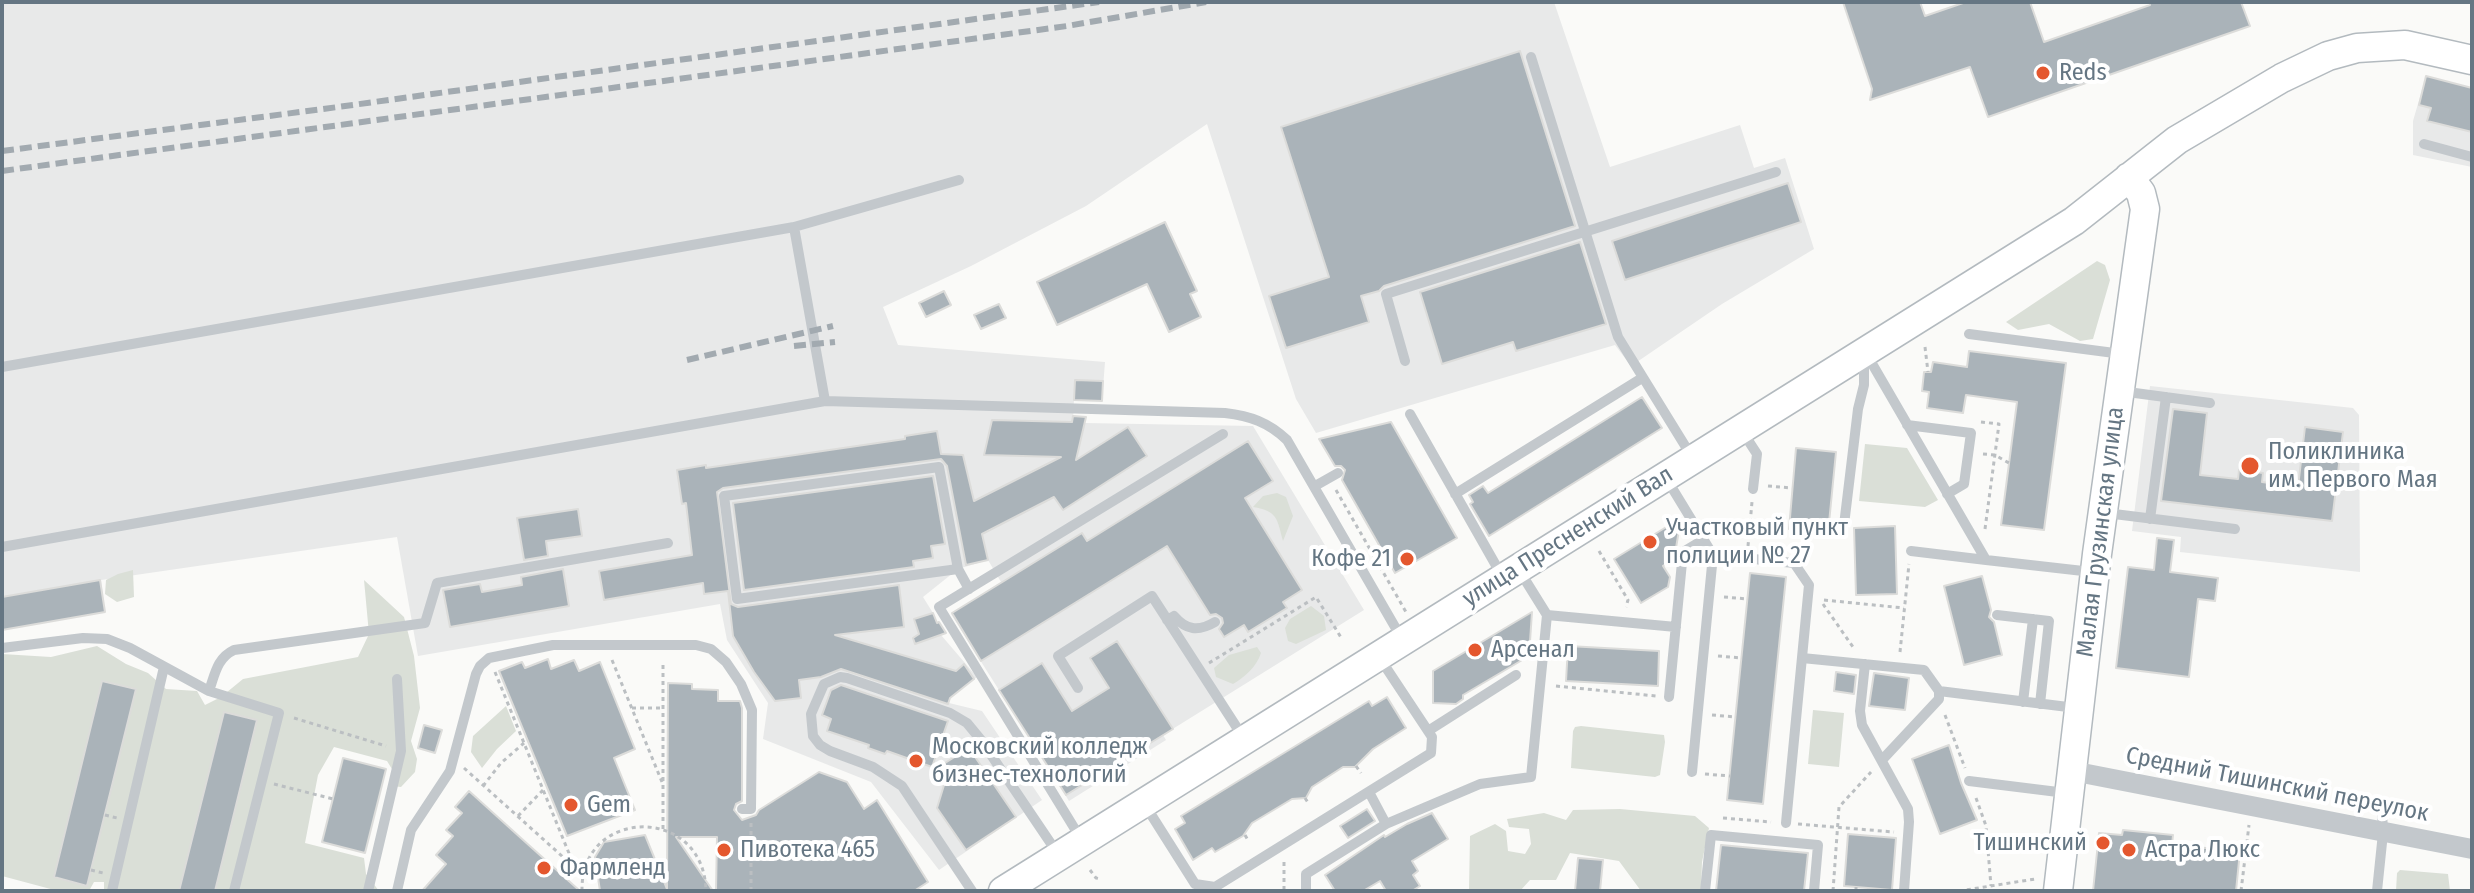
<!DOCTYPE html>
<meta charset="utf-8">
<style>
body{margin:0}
#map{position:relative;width:2474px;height:893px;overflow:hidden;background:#fafaf8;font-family:"Fira Sans Condensed",sans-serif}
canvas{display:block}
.frame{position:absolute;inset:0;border:4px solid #657683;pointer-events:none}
</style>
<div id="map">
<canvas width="2474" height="893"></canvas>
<div class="frame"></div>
</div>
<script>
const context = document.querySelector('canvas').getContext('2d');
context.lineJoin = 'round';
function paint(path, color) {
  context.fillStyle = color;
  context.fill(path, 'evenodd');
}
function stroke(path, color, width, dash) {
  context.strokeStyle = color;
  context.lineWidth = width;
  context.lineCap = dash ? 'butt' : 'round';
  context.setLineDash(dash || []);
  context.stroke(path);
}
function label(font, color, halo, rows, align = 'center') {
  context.font = font + ' "Fira Sans Condensed",sans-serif';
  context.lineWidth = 8;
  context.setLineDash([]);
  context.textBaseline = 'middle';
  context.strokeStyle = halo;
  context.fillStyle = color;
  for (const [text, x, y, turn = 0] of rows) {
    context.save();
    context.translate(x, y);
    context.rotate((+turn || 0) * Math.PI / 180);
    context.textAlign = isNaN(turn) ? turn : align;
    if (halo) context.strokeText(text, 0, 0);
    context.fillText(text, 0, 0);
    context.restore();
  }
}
const built = new Path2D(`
 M2,2H1554L1610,167L1740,125L1754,168L1785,158L1814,249L1722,304L1631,366L1615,345L1316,433L1296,399L1207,124L1086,206L971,266L883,307L898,345L1105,362L1102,401L1074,400L1073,422L992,420L984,455L1076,457L1085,423L1253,426L1364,610L1163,735L1166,740L1069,801L951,614L1001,582L988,560L958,569L923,597L933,613L941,635L977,677L950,698L949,703L982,711L1042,800L939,870L871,782L763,739L768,703L727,640L720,604L418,656L397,537L101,580L105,612L2,630Z
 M2426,76L2472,88V167L2413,155V121Z
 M2150,386L2353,408L2359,415L2360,572L2180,552L2181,537L2132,531Z`);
const green = new Path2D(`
 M2097,261L2105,265L2110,280L2093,339L2080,341L2049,324L2018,330L2006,322Z
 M1865,444L1907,448L1938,500L1925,507L1859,501Z
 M1277,493L1286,497L1293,516L1283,541C1277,519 1278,511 1253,507L1263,496Z
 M133,570L134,597L117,602L105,594L106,580L118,574Z
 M364,580L404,617L414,656L420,708L411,741L417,759L415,772L401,787L392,786L395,774L387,761L334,747L318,775L305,843L364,858L366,874L379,891H215L224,712L179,891H104V882H94L89,891H58L2,876V654L51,657L97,646L126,664L148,673L166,689L197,691L205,705L221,697L243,679L358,657L369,634ZM103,681L136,690L87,885L54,877Z
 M1311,606L1324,616L1326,630L1296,644L1288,641L1285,628L1290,619Z
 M1257,647L1261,653C1257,666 1245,677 1233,684L1216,677L1214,668L1229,655Z
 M506,706L516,731L497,749L482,768L471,752L473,736Z
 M1813,710L1844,713L1839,767L1808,764Z
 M1581,726L1664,735L1665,742L1660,775L1655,777L1571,768L1573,731L1575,727Z
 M1620,809L1695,816L1709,828L1702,862L1701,891H1641L1619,861L1570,853L1556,880H1530L1520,891H1469L1470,836L1495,824L1506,831L1508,851L1525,854L1531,844L1529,829L1509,827L1507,819L1544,813L1566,820L1573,810Z
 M2400,870L2448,874L2450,891H2396L2397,873Z`);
const building = new Path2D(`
 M1843,2H1920L1925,16L1966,2H2030L2044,42L2150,5L2149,2H2241L2250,26L1988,117L1970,67L1870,100L1872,89Z
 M1520,51L1575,226L1384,286L1379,291L1361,296L1369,322L1286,348L1269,296L1329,277L1281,127Z
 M2426,76L2472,88V132L2427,121L2431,108L2419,105Z
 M1788,183L1801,222L1625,280L1612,241Z
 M1165,222L1197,291L1190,294L1201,317L1169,332L1147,284L1057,325L1037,282Z
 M1580,242L1606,324L1516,351L1513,342L1442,364L1420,292Z
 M944,291L951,305L926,317L919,303Z
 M999,304L1006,318L981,329L974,315Z
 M1969,351L2066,363L2044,530L2001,525L2017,402L1966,395L1963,413L1927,408L1929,392L1922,391L1924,372H1931L1933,362L1967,367Z
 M1075,380L1103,381L1102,401L1074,400Z
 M1642,397L1662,428L1489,536L1470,504L1473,502L1469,495L1483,486L1488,493Z
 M2173,409L2207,413L2200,475L2238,479L2239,470L2263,473L2262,482L2298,487L2305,427L2343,432L2332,521L2161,501Z
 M1073,416L1086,417L1076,460L1128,427L1147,456L1063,510L1054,497L982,534L988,560L966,565L947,466L941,459L723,488L717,492L731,604L738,607L899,585L904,627L835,635L956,671L964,664L974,679L950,698L948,704L841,669L821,677L799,680L801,698L775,701L754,672L733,636L728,591L704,594L703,583L604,600L599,571L692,555L686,503L682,504L677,470L706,465V468L905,439V436L937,431L941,454L963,455L974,501L1061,457L984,455L992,420L1072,422Z
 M1391,422L1457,538L1395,573L1342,480L1345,470L1341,466H1335L1319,439Z
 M1248,441L1273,481L1245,498L1302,590L1283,602L1287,608L1248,632L1244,625L1224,637L1219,629L1223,623L1222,618L1216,614L1210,615L1167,546L981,661L952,613L1082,533L1087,541Z
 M1796,448L1836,452L1828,533L1789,529Z
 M933,476L945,544L931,546L933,558L913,561L914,567L744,590L733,503Z
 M578,509L582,536L546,541L548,556L524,560L517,518Z
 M1681,518L1674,560L1663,566L1670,577L1668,587L1641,603L1614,559Z
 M1895,526L1897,594L1856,595L1854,528Z
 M2157,538L2174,540L2170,572L2218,578L2215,601L2198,599L2189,677L2116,668L2128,567L2154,570Z
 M563,569L569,606L450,627L443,590L480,584L482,592L522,585L521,577Z
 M1750,573L1786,577L1763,804L1727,800Z
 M1982,576L1991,610L1989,617L1994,622L2002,655L1964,665L1944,586Z
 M100,580L105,612L2,630V597Z
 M1532,612L1529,656L1463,695V699L1456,704L1433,703V671Z
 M933,613L937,623L939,622L946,633L915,644L913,638L919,634L914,619Z
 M1117,641L1173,729L1066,795L999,690L1042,663L1072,711L1109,688L1090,658Z
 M1568,646L1659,651L1658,686L1566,681Z
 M548,659L551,669L574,660L579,671L600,662L635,749L614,758L635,810L567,836L499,671L522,662L525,668Z
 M1836,672L1856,675L1854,694L1834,691Z
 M1874,673L1909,678L1905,710L1869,706Z
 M102,681L136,689L87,886L54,877Z
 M668,683L692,684V689L718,690V701H740L742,708V801L736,804L734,810L742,820L756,815L759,810L819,772L847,782L864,809L877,800L928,882L914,891H716L717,837H676L713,891H600L595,857L604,842L645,835L667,889Z
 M841,685L948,721L932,767L887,751L885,754L868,748L869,745L827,731L831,719L822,715L831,690Z
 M1387,697L1406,728L1373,749L1355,767H1343L1312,787L1306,798L1292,799L1252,823L1243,836L1215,852L1212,848L1193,860L1175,829L1185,823L1181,816L1369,701L1372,706Z
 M224,712L257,720L215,891H179Z
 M424,725L442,730L435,753L418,748Z
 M1949,745L1961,783L1977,820L1940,834L1912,759Z
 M969,748L1016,817L966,850L937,808L948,772L937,768Z
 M343,758L386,769L365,853L322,842Z
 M469,791L522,839L580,891H422L446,864L436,855L453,836L446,830L462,813L455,807Z
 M1367,809L1375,821L1348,838L1340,826Z
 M1432,813L1448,839L1412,861L1418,871L1413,875L1420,886L1412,891H1386L1380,881L1363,891H1335L1325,875L1384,835L1385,837L1407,824Z
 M2123,830L2173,835L2172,845L2240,851L2236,891H2093L2099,833L2122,835Z
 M1848,834L1896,838L1892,890L1844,886Z
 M1721,845L1808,853L1804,891H1716Z
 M1578,858L1603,860L1600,891H1575Z`);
const path = new Path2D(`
 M1925,347L1928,372
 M1981,422L1999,424L1985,529
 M1983,454L1995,455L2009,463
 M1768,486L1792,488
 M1336,490L1406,612
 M1748,546L1752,502
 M1599,551L1628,600L1626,607
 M1371,553L1381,548
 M1724,597L1748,599
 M1824,600L1904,608
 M1823,604L1853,647
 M1900,652L1909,564
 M1718,656L1742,658
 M612,660L662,782
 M1209,663L1316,597L1342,639
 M495,672L575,868
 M1556,686L1656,696
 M632,708H663
 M1712,715L1736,717
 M1945,715L1965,768
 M294,718L386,746
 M1356,766L1361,773
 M464,768L583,875
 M1705,774L1730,776
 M274,784L333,799
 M483,786L501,763L524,743
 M1305,798L1309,804
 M1976,798L1986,826L1991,886
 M105,815L117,818
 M518,816L543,790
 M1723,818L1771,822
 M1798,824L1894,832
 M663,829V661
 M1245,835L1249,842
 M1284,862V891
 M91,870L103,873
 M1090,870L1096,878L1101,879
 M582,891C580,807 704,804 706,891
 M751,891V821
 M1833,891L1839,807L1871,772
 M1856,891V887
 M1959,891L2035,879
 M2241,891L2249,825`);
const lane = new Path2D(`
 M1531,57L1618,337L1692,457
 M2424,144L2472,157
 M794,227L825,401
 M1969,334L2122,354
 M1867,355L1986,560L2092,572
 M1405,361L1386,294L1776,172
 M2,367L794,227L959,180
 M2120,391L2210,403
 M1410,414L1502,576
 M1907,425L1971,433L1964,484L1947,494
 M1742,431L1757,454L1753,489
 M1666,478L1713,555
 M1315,486L1338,473
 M1455,494L1642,378
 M2106,513L2235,529
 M2150,519L2166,397
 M1844,525L1858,409L1864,385V358
 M2,547L825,401L1225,413C1250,416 1268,422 1287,440L1402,639
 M1911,551L1986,560
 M958,569L737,599L724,496L939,467L958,569L969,589
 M1547,615L1676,627
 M1997,615L2049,621L2040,704
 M1167,620L1174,616C1186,630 1198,632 1215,622
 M2,648L83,638L107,639L130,648L209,691L279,713L234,891
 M1802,658L1924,670L1939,691V699L1882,760
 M1865,664L1860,711L1862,725L1908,809L1909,822L1904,891
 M1078,688L1058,656L1152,596L1243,737
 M209,691C215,674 217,658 234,650L425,623L437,583L668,543
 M1939,691L2076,708
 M1669,697L1683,552L1703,540
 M2023,702L2033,619
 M1428,731L1516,675
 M1692,772L1713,555L1794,563L1809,585L1786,823
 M1969,781L2066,793
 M1369,792L1386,824
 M1145,805L1195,884L1215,887L1431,753L1432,737L1379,657
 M1081,839L939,607L1223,434
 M112,891L164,667
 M368,891L401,751L397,679
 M397,891L411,830L450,771L476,674L480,666L489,658L553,645H696L711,649L726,662L741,684L752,710L751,809H742
 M972,891L902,786L873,767L830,751L820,745L813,736L811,714L824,684L840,677L847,678L950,713L967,723L981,740L1058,854
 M1306,891V874L1386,824L1480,784L1531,777L1547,615L1519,570
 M1705,891L1711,835L1818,845L1814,891
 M2377,891L2383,833L2382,810`);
const street = new Path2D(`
 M2072,771L2472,849`);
const secondary = new Path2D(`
 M1003,891L2074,221L2177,140L2282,78L2328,56L2357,48L2405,45L2472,60
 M2058,891L2097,554L2145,209L2141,193L2129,177`);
const rail = new Path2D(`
 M2,151L338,107L1099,2
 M2,171L1067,26L1206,2
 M794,346L835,342
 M687,360L833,326`);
const markers = [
 [2043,73,8,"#e4572e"],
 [2250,466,10,"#e4572e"],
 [1650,542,8,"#e4572e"],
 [1407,559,8,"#e4572e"],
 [1475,650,8,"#e4572e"],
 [916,761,8,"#e4572e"],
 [571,805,8,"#e4572e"],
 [2103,843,8,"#e4572e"],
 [724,850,8,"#e4572e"],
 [2129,850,8,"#e4572e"],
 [544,868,8,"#e4572e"]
];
const poiNames = [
 ["Reds",2059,73],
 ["Поликлиника",2268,452],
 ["им. Первого Мая",2268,480],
 ["Участковый пункт",1666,528],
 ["полиции № 27",1666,556],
 ["Кофе 21",1391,559,"right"],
 ["Арсенал",1491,650],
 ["Московский колледж",932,747],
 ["бизнес-технологий",932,775],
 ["Gem",587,805],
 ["Тишинский",2087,843,"right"],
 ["Пивотека 465",740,850],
 ["Астра Люкс",2145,850],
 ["Фармленд",560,868]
];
const streetNames = [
 ["Малая Грузинская улица",2101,532,-83],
 ["улица Пресненский Вал",1568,537,-32],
 ["Средний Тишинский переулок",2277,785,11]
];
paint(built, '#e8e9e9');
paint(green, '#dadfd7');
paint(building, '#aab3b9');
stroke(building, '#dcdcda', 2);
stroke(secondary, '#b3babf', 31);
stroke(path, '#bbbfc2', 3, [4, 4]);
stroke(lane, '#c3c8cc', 10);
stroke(street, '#c3c8cc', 20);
stroke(secondary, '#fff', 28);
stroke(rail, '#a2aab0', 6, [12, 6]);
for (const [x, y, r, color] of markers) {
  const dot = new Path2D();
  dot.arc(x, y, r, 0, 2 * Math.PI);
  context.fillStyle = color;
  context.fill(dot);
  stroke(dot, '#fff', 3);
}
label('24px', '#657683', '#fff', poiNames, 'left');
label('24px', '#657683', '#fff', streetNames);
</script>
